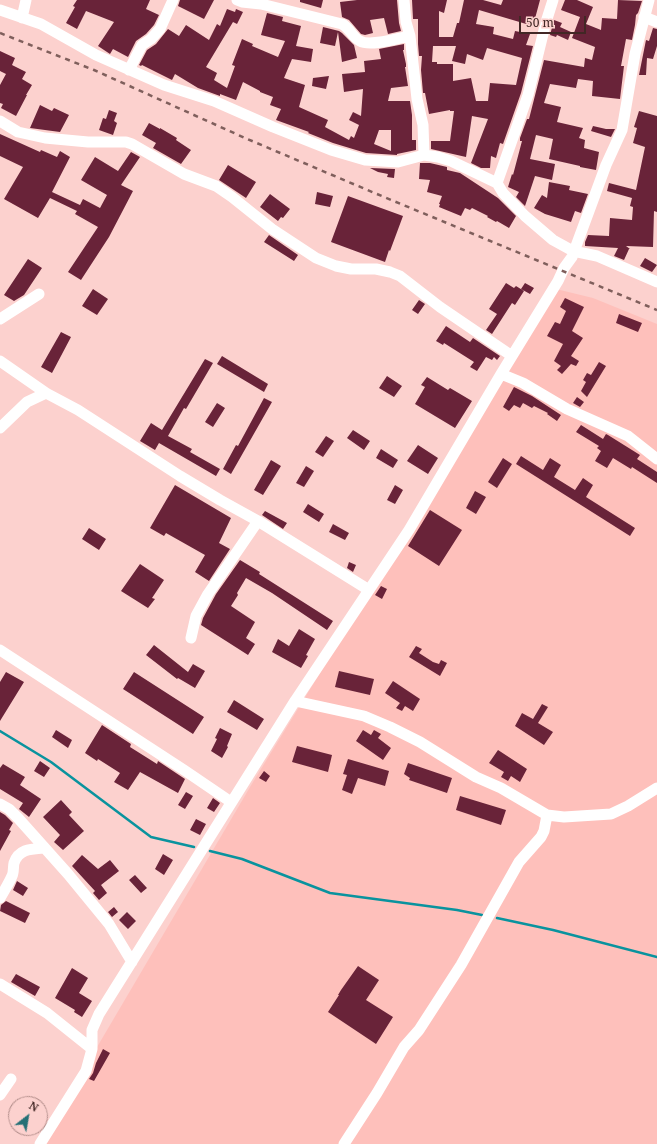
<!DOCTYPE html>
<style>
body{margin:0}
#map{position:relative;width:657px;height:1144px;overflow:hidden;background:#fcd1ce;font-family:"Noto Serif",serif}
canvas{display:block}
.north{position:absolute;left:8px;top:1096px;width:40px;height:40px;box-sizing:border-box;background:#fcd1ce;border:1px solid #b28d8a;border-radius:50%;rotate:31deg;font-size:11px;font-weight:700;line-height:16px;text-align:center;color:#422725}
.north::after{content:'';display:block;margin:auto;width:14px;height:18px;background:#257076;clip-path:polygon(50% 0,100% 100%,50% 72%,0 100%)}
.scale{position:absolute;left:519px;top:16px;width:67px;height:18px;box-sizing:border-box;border:2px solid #422725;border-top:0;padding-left:5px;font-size:12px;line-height:14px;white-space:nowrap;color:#422725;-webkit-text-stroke:3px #fcd1ce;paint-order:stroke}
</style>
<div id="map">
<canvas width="657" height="1144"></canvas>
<div class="north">N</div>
<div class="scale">50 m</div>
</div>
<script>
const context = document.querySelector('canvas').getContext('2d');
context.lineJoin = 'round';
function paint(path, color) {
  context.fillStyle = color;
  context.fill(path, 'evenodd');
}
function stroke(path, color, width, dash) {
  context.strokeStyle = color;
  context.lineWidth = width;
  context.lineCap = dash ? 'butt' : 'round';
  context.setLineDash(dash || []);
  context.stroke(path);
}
const built = new Path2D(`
 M556,289L593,298L657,324V1144H40L253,782Z`);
const stream = new Path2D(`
 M0,731L51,762L151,837L194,847
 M210,851L242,859L330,893L457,910L482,915
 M497,918L553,930L657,957`);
const building = new Path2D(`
 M77,0H150L146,9L159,15L154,25L146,34L136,41L128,57L113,49L110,54L98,46L114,22L86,11L77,29L66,23L75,7L73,6Z
 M180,0H214L204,19L178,6Z
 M300,0H323L321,8L300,2Z
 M357,0H397L399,23L401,31L388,34L384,18L370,20L373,33L365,35L361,34L349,20L342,17L340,2Z
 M412,0H447L444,13L439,11V37H453L457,23H459L464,0H483L501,5L503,0H540L533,26L479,10L476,24L494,27L493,34L513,39L515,31L530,34L526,45L533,46L521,93L503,144L500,143L496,158L491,156L490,168H481L471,163L488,119L472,116L466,157L431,149V141H450L454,111H450V110L429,114L425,93H423L421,70L422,56H419L418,44V19H413ZM433,46H456L452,61L465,64L467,54L483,60L487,48L522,58L516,85L490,83L488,101H476L471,78L453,81V64H437V62H432Z
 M565,0H577L593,7L586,24L601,30L602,18L617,19L618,0L642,1L638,13L636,15L635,25L632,40L626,39L621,66H624L620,99L592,96L593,81L578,79L576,88L550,84L544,103L561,107L557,122L583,128L579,138L585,140L584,148L599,152L596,170L580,167V166L549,159L553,139L536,135L530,159L555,164L552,180L535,176L525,206L516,197L519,192L508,187L512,174L513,175L522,141H520V138L527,119H529L544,60L584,67L585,58L592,60L595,47L572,38L580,17L561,10Z
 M227,9L235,12L236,9L243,12L237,24L233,22L206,67L217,73L214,80L227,88L235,66L232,65L242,39L253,44L252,46L278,57L285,41L261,35L267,13L283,17L282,21L301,26L296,46L313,49L311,62L292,59L284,78L305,85L299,107L328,120L325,127L349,140L351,136L354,138L359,125L349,120L353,112L361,116L363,89L344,92L342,74L365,72L364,61L381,59L379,49L404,44V50H403L406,64V67H405L408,86L391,88L388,101H410L412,115V140H416V150L397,154V155L366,153L333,143L308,133L309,132L276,120L281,109L270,105L273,97L260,92V91L243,82L236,100L220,94V96L198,88L175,74L172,80L142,65L141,66L139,65L147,50L156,44L168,29L179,36L186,25L209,40L217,24L220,26ZM379,130H391V151L374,144Z
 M554,20L562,23L560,27L571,32L568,40L557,35L556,37L550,35Z
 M323,27L339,31L342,33L354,45L357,58L342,62L338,32L335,46L320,43Z
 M653,28L657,29V46L653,59L647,58L646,75H639L646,40L649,41Z
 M0,51L15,58L12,65L26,72L22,79L32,85L26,95H27L16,116L1,108L3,104L0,103V85L6,74L0,71Z
 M329,76L326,89L312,86L313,78Z
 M40,105L52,111L54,108L69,115L60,132L30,128Z
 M109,110L117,113L114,121L117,123L113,135L99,130L103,118L106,119Z
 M639,111L657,116V212L654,211L653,247L626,246L630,249H629L624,260L614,256L618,248L585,246V242L588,235L609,236L610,218L632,220L633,207L630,206L632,198L607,191L609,183L636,190L645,147L633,143L637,128L634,127Z
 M149,123L160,129V128L177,138L176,140L191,150L181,164L153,148L156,143L142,135Z
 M593,126L606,129H615L611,137L591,131Z
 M0,134L40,152L41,150L57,157L60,151L70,157L52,192L80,205L83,199L100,208L107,195L81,180L95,157L118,171L131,152L140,157L121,185L133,191L109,237L81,280L68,272L98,227L75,214L77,211L50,198L38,218L4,199L23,167L0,156Z
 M420,163H430L447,167V170L460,173L498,198L516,216L509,228L497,221L496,222L487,217L488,216L472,208L470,210L465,208L461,216L439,207L440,204H439L442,196L427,192L430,180L419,179Z
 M228,165L256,182L246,198L219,180Z
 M370,168L395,169L394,178L387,177L388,174L378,172Z
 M549,182L570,186L569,190L588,194L581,213L575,211L571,222L545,214L534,208L542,195L547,198Z
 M317,192L333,196L330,207L315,204Z
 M270,194L290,209L283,218L281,217L278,221L260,207Z
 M348,196L403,216L390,251L389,250L385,262L331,242Z
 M269,235L298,255L294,261L264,242Z
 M645,258L657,265L652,272L640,266Z
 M28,259L42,268L24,295L14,301L4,295Z
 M506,283L514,288L516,286L524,291L515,305L512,303L492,334L486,330L497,314L489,309Z
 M525,283L534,288L530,294L521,289Z
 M93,289L108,299L97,315L82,306Z
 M565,298L584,307L572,331L583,338L571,356L579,361L576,366L571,364L562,374L557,370L561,366L554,361L563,344L547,336L555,322L560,324L566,311L560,307Z
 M419,300L425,304L418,314L412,310Z
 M619,314L642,323L638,332L616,323Z
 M446,326L470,342L473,338L500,356L497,360L494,357L492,360L486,357L477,371L470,367L474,362L444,343L443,345L436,341Z
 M61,332L71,337L52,373L41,367Z
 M222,356L268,384L264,392L217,364Z
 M205,359L213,363L186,409L184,408L168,436L192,449L190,452L220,469L216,476L159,443L155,450L140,441L151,423L162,430Z
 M599,362L606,366L587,397L581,391L586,382L583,380L587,373L591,375Z
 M387,376L402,386L394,397L379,388Z
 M427,377L448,390L450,388L472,401L455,428L415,404L425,387L421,385Z
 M514,387L532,396L561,415L557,421L547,414L548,413L534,406L532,408L523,403L520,408L514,405L509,411L503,407Z
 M577,397L584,402L580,407L573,403Z
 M264,398L272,402L231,474L223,469L236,445L238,446Z
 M217,403L225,408L213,427L205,422Z
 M581,425L603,439L606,434L608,435L640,455L637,459L657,472V483L632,467L631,469L613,458L607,468L595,461L601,451L597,448L599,446L576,432Z
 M353,430L370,441L364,450L347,438Z
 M326,436L334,441L323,457L315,452Z
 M418,445L438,458L428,474L407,461Z
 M381,449L398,460L393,468L376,458Z
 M521,456L543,470L550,458L561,465L554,477L575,490L583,478L593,485L586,497L635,528L630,536L516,464Z
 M503,458L512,464L497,488L488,482Z
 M271,460L281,466L263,495L254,490Z
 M306,466L314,471L304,487L296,483Z
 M175,485L231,518L219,543L230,549L209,581L195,572L205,555L166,533L164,536L150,528Z
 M395,485L403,490L395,504L387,500Z
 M475,491L486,497L476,514L466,508Z
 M308,504L324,514L319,522L303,512Z
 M430,510L462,530L439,566L408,546Z
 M265,511L287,523L283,529L262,515Z
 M333,524L349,533L345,540L329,532Z
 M89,528L106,539L99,550L82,539Z
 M240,560L260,572L259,574L333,621L327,630L272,593L246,578L237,593L238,595L231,606L255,622L246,638L255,644L248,655L201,625L203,618L216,594Z
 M349,562L356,565L353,572L347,568Z
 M140,564L164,580L152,598L155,599L148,608L121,591Z
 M381,586L387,589L382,599L375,595Z
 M299,629L315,639L306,655L308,656L301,668L272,652L278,639L289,646Z
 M154,645L188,672L193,664L205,671L195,688L178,678L177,679L146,655Z
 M416,646L422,649L419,653L433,662L439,664L441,660L447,663L440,676L409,657Z
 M339,671L374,679L370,695L335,687Z
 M6,672L24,682L0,721V682Z
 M134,672L204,717L193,734L123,689Z
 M393,681L420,699L413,711L405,706L402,711L396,708L400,703L385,693Z
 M234,700L264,719L257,730L227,712Z
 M542,704L548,707L538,723L553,732L544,745L515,726L522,713L533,719Z
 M102,725L131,744L130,747L157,764L158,761L185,779L178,793L140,772L128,790L114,782L120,773L98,759L97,761L85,753Z
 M220,728L232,734L227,746L228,747L222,758L211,751L217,739L215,738Z
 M56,730L72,740L68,748L52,737Z
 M363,730L371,735L374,730L381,734L378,738L391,748L383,760L356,741Z
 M297,746L332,755L328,772L292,762Z
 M498,750L527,769L520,782L511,776L508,781L501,777L504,772L489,763Z
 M348,759L389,771L385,786L358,778L352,794L342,790L347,775L343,774Z
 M40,761L50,768L44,777L34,771Z
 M408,763L452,778L447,793L409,780L410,778L404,774Z
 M3,764L25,777L20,785L41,799L29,817L19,809L23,803L0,789V768Z
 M264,771L270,776L266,782L259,778Z
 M186,792L193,796L185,809L178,805Z
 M460,796L506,810L501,825L456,810Z
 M213,798L220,803L214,812L207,808Z
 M61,800L72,812L69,815L84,831L63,850L54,842L60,835L43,817Z
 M0,812L5,815L13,823L9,830L11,831L0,851Z
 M196,819L206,824L200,835L190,830Z
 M163,854L173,860L164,875L155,869Z
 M82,855L98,869L110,860L119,871L101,885L107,893L99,900L93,893L95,891L72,866Z
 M135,875L147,888L141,893L129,880Z
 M17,881L28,888L23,896L13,890Z
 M6,901L30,913L25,923L0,911L1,905Z
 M114,907L118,912L112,917L108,912Z
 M127,912L136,921L128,929L119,920Z
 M358,966L379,980L366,1000L393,1017L376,1044L328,1012L339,995H338L341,990Z
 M72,968L88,978L79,993L92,1001L82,1017L74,1012L75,1010L55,998Z
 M16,974L40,987L35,996L11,982Z
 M103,1049L110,1053L94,1081L89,1079L93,1073L96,1063Z`);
const minor = new Path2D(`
 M237,0L242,2L261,4L342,24C350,28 352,37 360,41C370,47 399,38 410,36
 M404,0L406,22L410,36L417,99L423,125L424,155
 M0,10L41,24L96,55L164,85L214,101L273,127L331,150L365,160L398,162L424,155L438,157L451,161L497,183L503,193L525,216L553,240L573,251L597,256L657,282
 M644,17L657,22
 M22,18L26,0
 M129,70L142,45L151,39L160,29L173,0
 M0,121L18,132L45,138L88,142H126L132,144L184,174L216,186L232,197L272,229L316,258L336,266L351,269H376L390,272L400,276L440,307L512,356
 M497,183L528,95L546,22L553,0
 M0,319L39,294
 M0,361L46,393L78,410L180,476L220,500L258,521L369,590
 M501,374L523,383L567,409L628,436L657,459
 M0,428L27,402L46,393
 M191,638L196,616L208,594L258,521
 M0,650L184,770L231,802
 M295,701L364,716L390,727L420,742L476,777L501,788L547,815L564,817L611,814L628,806L657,788
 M0,804L9,809L18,818L68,874L109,924L132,962
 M0,898C4,891 9,883 12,876C14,872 13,867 14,863C19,848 33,849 45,848
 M0,984L47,1013L92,1049
 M0,1095L11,1079
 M40,1144L86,1071L92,1049V1030L99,1014L295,701L409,530L501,374L558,281L564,268L572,257L606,165L622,130L635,54L649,0
 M344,1144L377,1093L404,1047L419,1030L461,965L519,862L541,837L544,831L547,815`);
const rail = new Path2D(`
 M0,33L94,70L245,138L384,197L657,310`);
paint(built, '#fec0bb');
stroke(stream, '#09939e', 2.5);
paint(building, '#692339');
stroke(minor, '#fff', 11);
stroke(rail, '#7f5f5c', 2.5, [5, 5]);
</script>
